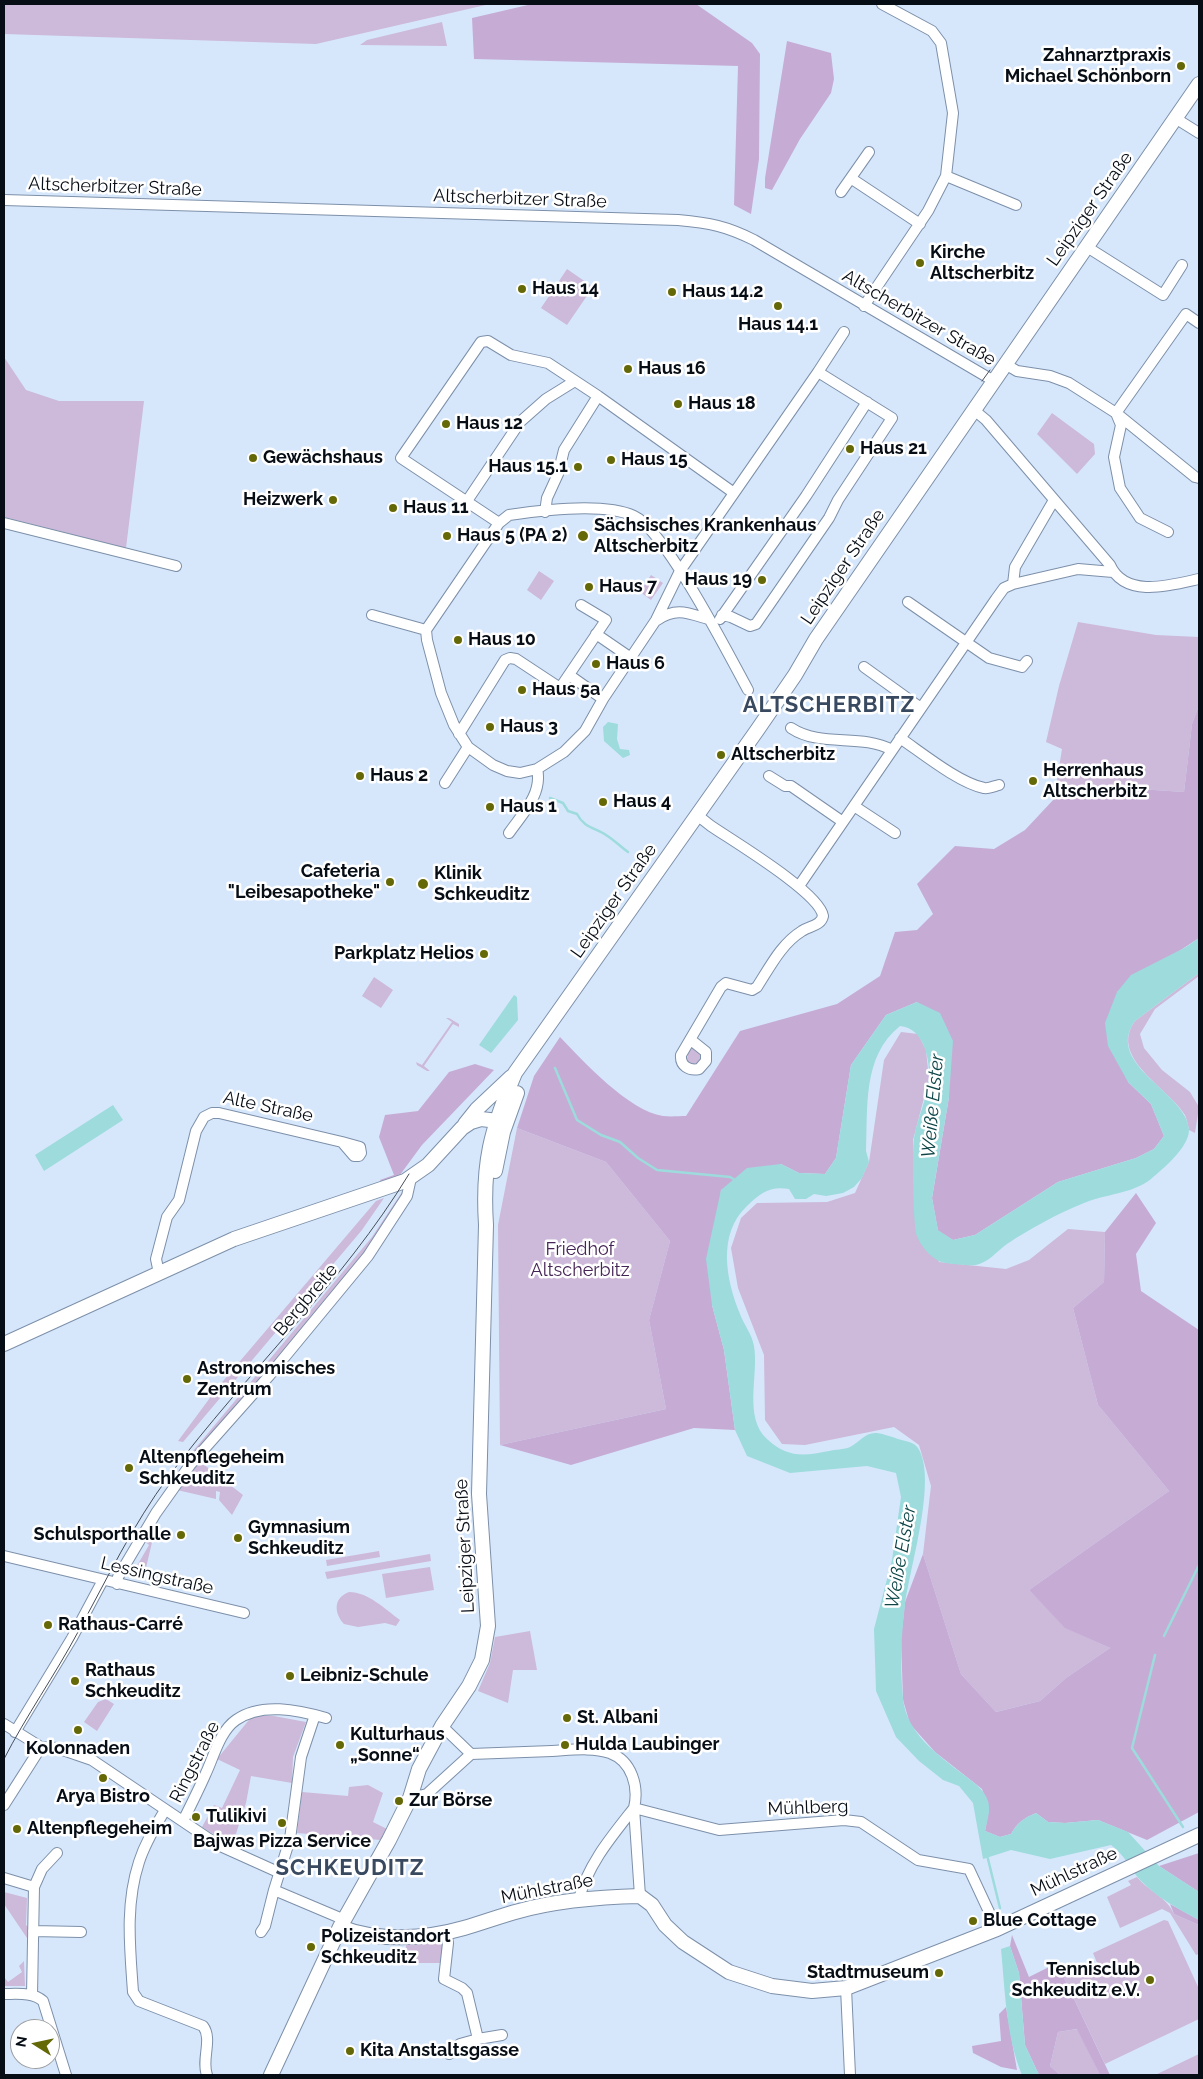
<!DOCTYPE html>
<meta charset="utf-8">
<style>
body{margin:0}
#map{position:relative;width:1203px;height:2079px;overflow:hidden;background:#d6e7fc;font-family:Raleway,sans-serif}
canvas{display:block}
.frame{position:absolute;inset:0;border:5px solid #070d15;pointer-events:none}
.north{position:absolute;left:10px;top:2019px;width:50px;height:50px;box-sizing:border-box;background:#fff;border:1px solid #9c9ea1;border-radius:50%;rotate:280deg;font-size:14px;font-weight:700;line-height:20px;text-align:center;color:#070d15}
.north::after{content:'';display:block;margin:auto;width:18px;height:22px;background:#646807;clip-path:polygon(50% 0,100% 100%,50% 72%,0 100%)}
</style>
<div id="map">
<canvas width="1203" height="2079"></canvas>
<div class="frame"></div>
<div class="north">N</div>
</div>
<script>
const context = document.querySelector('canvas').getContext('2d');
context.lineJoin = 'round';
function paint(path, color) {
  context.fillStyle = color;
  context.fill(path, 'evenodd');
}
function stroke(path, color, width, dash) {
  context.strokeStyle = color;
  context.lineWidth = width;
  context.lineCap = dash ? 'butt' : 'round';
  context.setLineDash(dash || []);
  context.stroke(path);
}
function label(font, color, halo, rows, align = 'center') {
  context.font = font + ' Raleway,sans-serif';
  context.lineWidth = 5;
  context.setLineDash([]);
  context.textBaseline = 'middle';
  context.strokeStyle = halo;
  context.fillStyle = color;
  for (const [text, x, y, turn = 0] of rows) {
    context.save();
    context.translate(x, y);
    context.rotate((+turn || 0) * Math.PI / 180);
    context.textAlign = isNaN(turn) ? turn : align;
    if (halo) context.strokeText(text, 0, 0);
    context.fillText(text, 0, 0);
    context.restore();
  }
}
const green = new Path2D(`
 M4,4H490L316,44L4,34Z
 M442,22L447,46L360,45L367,40Z
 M567,269L593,287L567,325L541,308Z
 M4,357L26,390L59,401H144L126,548L4,517Z
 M1052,413L1094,444L1095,454L1077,474L1037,434Z
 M539,571L554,581L541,600L527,590Z
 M651,575L663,583L651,600L640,592Z
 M1078,622L1156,635L1199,637V705L1192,724L1184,792L1080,785L1054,799L1062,749L1046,742L1059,686Z
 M1199,973V976L1155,1009L1140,1034L1144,1048L1162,1070L1190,1092L1199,1107L1195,1133L1189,1130C1188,1125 1187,1120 1185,1115C1169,1088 1108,1058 1135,1021Z
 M374,977L393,990L381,1008L362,996Z
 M446,1018H449L459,1024V1027L453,1024L424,1066L430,1071H427L417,1065L416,1062L422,1065L452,1022Z
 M901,1032L918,1034L926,1050L929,1079L913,1140L914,1185L939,1262L1006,1269L1029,1260L1068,1229L1105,1232L1104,1282L1073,1308L1098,1405L1169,1491L1029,1590L1066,1628L1110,1648L1066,1678L1040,1701L996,1712L961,1674L923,1554L931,1486L919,1445L894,1427L805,1445L782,1444L765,1420L764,1355L738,1288L731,1248L741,1218L757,1203L827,1202L855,1193L869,1162L884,1060Z
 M691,1047L700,1052L704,1058L701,1063L691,1066L687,1061L688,1052Z
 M517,1128L606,1162L670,1241L649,1320L666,1409L500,1445L498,1225Z
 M402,1192L404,1195C373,1246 334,1291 295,1337C262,1376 230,1415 195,1451H193L372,1237Z
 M384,1198L362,1230L183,1442L178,1441L218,1387L376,1201Z
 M198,1460L243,1495L232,1515L219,1500L220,1492L216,1491V1499L177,1490Z
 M158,1517L145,1572C136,1571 131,1577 123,1576L128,1568L134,1571L149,1545L144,1541Z
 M379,1551L380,1557L327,1566L326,1560Z
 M430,1554L431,1561L327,1579L325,1572Z
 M430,1567L434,1590L386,1598L382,1574Z
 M349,1592C368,1592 385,1609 400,1620L396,1626L385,1623L358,1627L344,1624C334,1613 333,1598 349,1592Z
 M530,1631L537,1670H513L508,1703L478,1691L490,1663L495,1637Z
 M106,1699L114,1704L97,1731L84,1722L98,1702Z
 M253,1715L274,1716L306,1722L293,1757L292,1783L251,1776L246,1803L232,1846L202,1827L214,1805L222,1808L240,1770L217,1759Z
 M368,1785L383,1793L373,1822L389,1830L380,1840L297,1833L302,1792L348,1796L349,1787Z
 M1137,1877C1148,1891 1167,1897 1174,1914L1199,1925V1954L1196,1955L1170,1913L1162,1909L1120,1928L1107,1897L1131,1885L1128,1881Z
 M4,1892L27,1898L26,1925L30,1929V1936L27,1938L4,1904Z
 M1164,1920L1168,1921L1199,1989V2019L1105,2064L1057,1963L1072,1972L1089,1977L1100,1970L1093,1953Z
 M406,1943H442V1963H406Z
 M24,1961L25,1986H4V1977L8,1982L22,1972L19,1966Z
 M1078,2029L1100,2075H1060L1050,2066L1058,2032Z
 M1199,2054V2075H1155Z`);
const forest = new Path2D(`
 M532,4H696L752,43L760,54L759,159L751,214L734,205L738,66L474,59L472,18Z
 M787,41L831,53L834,79L831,93L800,139L772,190L765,188V178Z
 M1199,705V938L1117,992L1128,1082L1151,1104L1164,1136L1154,1149L1136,1158L1058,1182L975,1235L953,1240L938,1231L932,1198L949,1097L917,1002L886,1015L851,1065L836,1158L825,1174L799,1173L781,1164L721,1190L712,1305L724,1350L735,1430L694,1428L571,1465L500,1445L666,1409L649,1320L670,1241L606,1162L517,1128L534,1076L560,1037C583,1061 629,1111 663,1116C671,1117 679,1116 686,1116L740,1031L837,1004L880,976L895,932L917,930L933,914L917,884L955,846L994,849L1025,830L1054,799L1080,785L1184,792L1192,724Z
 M475,1064L494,1070L422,1145L397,1179L382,1185L380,1180L394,1175L379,1137L385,1115L418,1111L449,1072Z
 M1136,1193L1156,1223L1136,1254L1141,1291L1199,1330V1812L1147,1840L1098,1820L1065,1823L1048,1822L1036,1813C1024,1818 1017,1823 1011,1834L1000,1837L985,1831L989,1809L982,1789L935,1752L910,1724L903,1700L901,1639L905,1602L923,1554L961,1674L996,1712L1040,1701L1066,1678L1110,1648L1065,1628L1029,1590L1169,1491L1098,1405L1073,1308L1104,1282L1105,1232Z
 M1199,1853V1892L1159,1866Z
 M1170,1904L1199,1920V1925L1174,1914Z
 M1012,1935L1029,1977L1057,1963L1110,2075H1100L1077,2029L1058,2032L1050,2066L1060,2075H1039L1025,2045L1019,1973L1010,1946Z
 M1006,2007L1017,2070L1001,2067L973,2053L972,2046L1001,2041L999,2014Z`);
const water = new Path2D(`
 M608,722L618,724L617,739L620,749L629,750L630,755L623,758L604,741L603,727Z
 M1199,938V973L1135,1021C1103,1065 1188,1093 1189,1130C1189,1147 1164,1168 1151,1179C1132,1194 1105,1194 1084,1203C1057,1214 1031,1228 1007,1244C996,1252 989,1262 976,1265C971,1266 944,1264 939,1261C930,1257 920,1245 917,1236C913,1227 912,1149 914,1138C917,1119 927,1099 929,1079C930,1059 924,1028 900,1026C862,1056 868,1108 866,1151L869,1162L862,1178L854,1187L843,1193L826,1196L814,1194L806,1199H795L789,1189C769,1186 761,1193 747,1206C717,1234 726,1280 740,1314C744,1325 752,1334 754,1346C759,1375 743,1417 767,1439C787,1458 804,1456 829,1451C835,1449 844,1450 850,1447C860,1442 865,1432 877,1433C884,1434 892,1437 898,1439C905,1441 914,1442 918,1448C938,1479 909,1570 905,1605C901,1636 900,1667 903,1698C906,1733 938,1755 964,1775C974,1783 984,1789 988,1801C991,1810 987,1822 985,1831L1000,1837L1011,1834C1017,1823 1024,1818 1036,1813L1048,1822L1065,1823L1098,1820L1128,1832L1159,1866L1199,1892V1920C1178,1909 1158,1898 1141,1881C1130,1869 1125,1855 1111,1845L1050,1859L1011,1850L983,1859L973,1803L959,1786L943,1780L919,1761L896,1737L876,1691L874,1629L892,1560L901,1497L896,1473L867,1466L790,1473L747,1456L735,1430L724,1350L712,1305L706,1259L721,1190L747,1168L781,1164L799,1173L825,1174L836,1158L851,1065L886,1015L917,1002L940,1013L953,1041L949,1097L932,1198L938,1230L953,1240L975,1235L1058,1182L1136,1158L1154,1149L1164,1136L1151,1104L1128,1082L1108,1046L1105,1023L1117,992L1131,975L1186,947Z
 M514,995L517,997L518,1020L491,1053L479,1045Z
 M113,1105L123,1120L44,1171L35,1155Z
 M1010,1946L1019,1973L1025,2045L1039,2075H1022C1006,2036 1005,1991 1001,1949Z`);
const stream = new Path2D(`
 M550,798L563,803L568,811L577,814C584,828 596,828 606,835C614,840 621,847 628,852
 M555,1068L577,1120L601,1135L620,1142L638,1158L657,1170L730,1177L735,1180
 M1164,1636L1199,1565
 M1155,1655L1132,1748L1183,1827
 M987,1855L1000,1908`);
const street = new Path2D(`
 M1175,118L1199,133
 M946,176L1016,205
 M852,179L920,224
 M841,192L869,152
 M4,200L678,220C710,223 726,226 754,240L994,381
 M1087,247L1163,295L1182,265
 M864,306L928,211L946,176L953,113L941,43L932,31L882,4
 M1199,323L1186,314L1116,413L1195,477L1199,478
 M1005,364L1017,371L1050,376L1069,383L1116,413L1121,425L1114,457L1120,488L1140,518L1168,532
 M974,410L986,420L1110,565C1125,599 1172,585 1199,579
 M1054,500L1015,567L1013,584L1078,569L1113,572
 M467,501L520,422L546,399L575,381
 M545,512L547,498L558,474L564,450L598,396
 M4,523L176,566
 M499,523L401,458L481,342L488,341L511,355L548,363L598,396L734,493
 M908,602L989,658L1022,667L1027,661
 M372,615L426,630
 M722,615L731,617L750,626L756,624L829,518L838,500L892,418L818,372
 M720,619L806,496L867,402
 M657,620C676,607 688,613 708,619
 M596,634L631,658
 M864,667L921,708
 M569,675L603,699
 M748,690C729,655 665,530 634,516C604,502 542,510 509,515L499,523L426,630L427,640L441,693L454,725L468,747L493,765L507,771L520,773L537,769L564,752L585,731L603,699L656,620L680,571L818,372L844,332
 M791,728C821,748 861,733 892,750
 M459,734L505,660L510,658L516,659L560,688L606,620L581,605
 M900,738C922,753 959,783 984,788C988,789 995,786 999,785
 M769,776L785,786H791L843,822
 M445,783L468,747
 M854,806L895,833
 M509,833C522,814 543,794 537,769
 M799,886L996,599L1004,588L1013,584
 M691,1040L706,1052V1061L699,1069C689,1071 680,1066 681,1055L721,987L726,983L752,990L757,987C770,967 781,944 802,931C809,926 821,926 823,916C820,893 733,841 711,826L697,815
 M159,1273L156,1259L167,1217L179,1200L196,1131L204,1117L212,1113H219L342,1142L354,1156H359L361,1153L360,1147L342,1142
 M4,1556L244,1613
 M117,1584L118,1577L156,1513L190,1465L269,1376L368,1256L407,1196L411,1178
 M315,1715L301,1757L290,1839L274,1890L345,1920
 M4,1724L41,1747L57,1748L92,1760L218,1845L278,1872
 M442,1726L471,1754
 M15,1732L72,1638L103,1580
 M410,1798L427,1794L471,1754C498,1753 525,1752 552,1751C571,1750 592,1747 610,1753C632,1761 639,1787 634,1808L640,1896
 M4,1805L41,1747
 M634,1808L719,1830L844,1820L861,1822L918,1860L969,1869L997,1929
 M165,1810C155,1827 145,1843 139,1862C125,1905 130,1948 133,1992L139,2001L203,2026C213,2039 201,2060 207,2075
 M183,1821C191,1805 199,1789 206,1773C214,1756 220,1731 236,1720C261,1702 298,1710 326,1718
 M4,1878L34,1887
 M579,1899C588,1864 612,1836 634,1808
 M33,1931L81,1932
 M261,1932L265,1926L274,1890
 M446,1933L448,1943L444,1979L462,1988L467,1993L478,2039L502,2035
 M846,1988L850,2075
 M4,1994C17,1994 33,1992 43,2001L66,2075
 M32,1995L34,1887L42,1869L57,1853
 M449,2054L460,2044L478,2039`);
const secondary = new Path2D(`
 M465,1124L477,1109L511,1077
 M495,1171L503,1132L517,1093
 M4,1344L234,1239L405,1181L428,1165L462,1128L471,1122L481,1119L506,1122
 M340,1927C377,1942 426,1939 464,1928C482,1923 500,1916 519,1911C558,1900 599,1897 640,1896L652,1905L665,1925L683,1942L729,1972L772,1986L812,1991L846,1988L997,1929L1199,1835
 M271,2075L340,1927L389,1840L410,1798L419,1769L442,1726L469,1686L482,1660L488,1626L479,1494L486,1225C482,1163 491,1130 515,1073L758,729L795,675L816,639L1199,84`);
const tram = new Path2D(`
 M982,381L990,370
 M4,1759C26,1716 55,1675 78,1632C107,1579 133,1524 169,1476C246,1373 342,1284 409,1174`);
const markers = [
 [1181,66,5,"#646807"],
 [920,263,5,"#646807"],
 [522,289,5,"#646807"],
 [672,292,5,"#646807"],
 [778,306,5,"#646807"],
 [628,369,5,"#646807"],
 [678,404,5,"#646807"],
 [446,424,5,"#646807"],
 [850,449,5,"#646807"],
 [253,458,5,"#646807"],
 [611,460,5,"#646807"],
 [578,467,5,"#646807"],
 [333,500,5,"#646807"],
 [393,508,5,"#646807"],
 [447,536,5,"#646807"],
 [583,536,6,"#646807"],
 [762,580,5,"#646807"],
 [589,587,5,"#646807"],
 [458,640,5,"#646807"],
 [596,664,5,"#646807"],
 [522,690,5,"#646807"],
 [490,727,5,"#646807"],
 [721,755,5,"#646807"],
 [360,776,5,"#646807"],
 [1033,781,5,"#646807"],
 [603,802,5,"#646807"],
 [490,807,5,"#646807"],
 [390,882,5,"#646807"],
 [423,884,6,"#646807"],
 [484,954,5,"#646807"],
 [187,1379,5,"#646807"],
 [129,1468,5,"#646807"],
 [181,1535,5,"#646807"],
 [238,1538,5,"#646807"],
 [48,1625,5,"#646807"],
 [290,1676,5,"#646807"],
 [75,1681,5,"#646807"],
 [567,1718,5,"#646807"],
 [78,1730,5,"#646807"],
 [340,1745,5,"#646807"],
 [565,1745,5,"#646807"],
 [103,1778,5,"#646807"],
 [399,1801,5,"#646807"],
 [196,1817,5,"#646807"],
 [282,1823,5,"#646807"],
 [17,1829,5,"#646807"],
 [973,1921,5,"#646807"],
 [311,1947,5,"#646807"],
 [939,1973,5,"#646807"],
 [1150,1980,5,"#646807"],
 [350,2051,5,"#646807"]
];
const poiNames = [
 ["Zahnarztpraxis",1171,56,"right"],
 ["Michael Schönborn",1171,77,"right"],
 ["Kirche",930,253],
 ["Altscherbitz",930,274],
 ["Haus 14",532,289],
 ["Haus 14.2",682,292],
 ["Haus 14.1",778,325,"center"],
 ["Haus 16",638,369],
 ["Haus 18",688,404],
 ["Haus 12",456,424],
 ["Haus 21",860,449],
 ["Gewächshaus",263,458],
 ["Haus 15",621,460],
 ["Haus 15.1",568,467,"right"],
 ["Heizwerk",323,500,"right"],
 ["Haus 11",403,508],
 ["Sächsisches Krankenhaus",594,526],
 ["Altscherbitz",594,547],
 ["Haus 5 (PA 2)",457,536],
 ["Haus 19",752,580,"right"],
 ["Haus 7",599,587],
 ["Haus 10",468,640],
 ["Haus 6",606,664],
 ["Haus 5a",532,690],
 ["Haus 3",500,727],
 ["Altscherbitz",731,755],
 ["Herrenhaus",1043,771],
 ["Altscherbitz",1043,792],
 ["Haus 2",370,776],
 ["Haus 4",613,802],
 ["Haus 1",500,807],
 ["Cafeteria",380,872,"right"],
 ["\"Leibesapotheke\"",380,893,"right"],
 ["Klinik",434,874],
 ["Schkeuditz",434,895],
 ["Parkplatz Helios",474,954,"right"],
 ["Astronomisches",197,1369],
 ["Zentrum",197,1390],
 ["Altenpflegeheim",139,1458],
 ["Schkeuditz",139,1479],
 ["Gymnasium",248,1528],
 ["Schkeuditz",248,1549],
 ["Schulsporthalle",171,1535,"right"],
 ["Rathaus-Carré",58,1625],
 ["Rathaus",85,1671],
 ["Schkeuditz",85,1692],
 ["Leibniz-Schule",300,1676],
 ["St. Albani",577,1718],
 ["Kulturhaus",350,1735],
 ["„Sonne“",350,1756],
 ["Hulda Laubinger",575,1745],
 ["Kolonnaden",78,1749,"center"],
 ["Arya Bistro",103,1797,"center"],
 ["Zur Börse",409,1801],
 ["Tulikivi",206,1817],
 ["Altenpflegeheim",27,1829],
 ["Bajwas Pizza Service",282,1842,"center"],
 ["Blue Cottage",983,1921],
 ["Polizeistandort",321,1937],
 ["Schkeuditz",321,1958],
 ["Tennisclub",1140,1970,"right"],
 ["Schkeuditz e.V.",1140,1991,"right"],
 ["Stadtmuseum",929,1973,"right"],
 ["Kita Anstaltsgasse",360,2051]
];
const streetNames = [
 ["Altscherbitzer Straße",115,187,2],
 ["Altscherbitzer Straße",520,199,2],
 ["Leipziger Straße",1090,209,-55],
 ["Altscherbitzer Straße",919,318,30],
 ["Leipziger Straße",843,567,-56],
 ["Leipziger Straße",614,901,-55],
 ["Alte Straße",268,1107,12],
 ["Bergbreite",306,1300,-50],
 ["Leipziger Straße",465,1546,-93],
 ["Lessingstraße",157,1576,13],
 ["Ringstraße",195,1762,-63],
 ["Mühlberg",808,1808,-2],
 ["Mühlstraße",1074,1872,-25],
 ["Mühlstraße",547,1889,-11]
];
const parkNames = [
 ["Friedhof",580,1250],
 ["Altscherbitz",580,1271]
];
const waterNames = [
 ["Weiße Elster",933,1106,-85],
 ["Weiße Elster",901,1557,-80]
];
const districtNames = [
 ["ALTSCHERBITZ",829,705],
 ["SCHKEUDITZ",350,1868]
];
paint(green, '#cdb9d9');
paint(forest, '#c6acd4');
paint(water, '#9ddbdd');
stroke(stream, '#9ddbdd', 2.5);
stroke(street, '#7d90a9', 12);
stroke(secondary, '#7d90a9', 16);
stroke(street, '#fff', 10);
stroke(secondary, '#fff', 14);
stroke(tram, '#454e5a', 1);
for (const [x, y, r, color] of markers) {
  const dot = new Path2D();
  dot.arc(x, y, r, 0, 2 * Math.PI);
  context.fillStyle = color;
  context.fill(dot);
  stroke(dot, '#fff', 2);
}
label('bold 18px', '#070d15', '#fff', poiNames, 'left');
label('18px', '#070d15', '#fff', streetNames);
label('18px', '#452456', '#fff', parkNames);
label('italic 19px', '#0e4648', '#fff', waterNames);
context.letterSpacing = '1px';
label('bold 22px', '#394a60', '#fff', districtNames);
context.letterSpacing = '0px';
</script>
